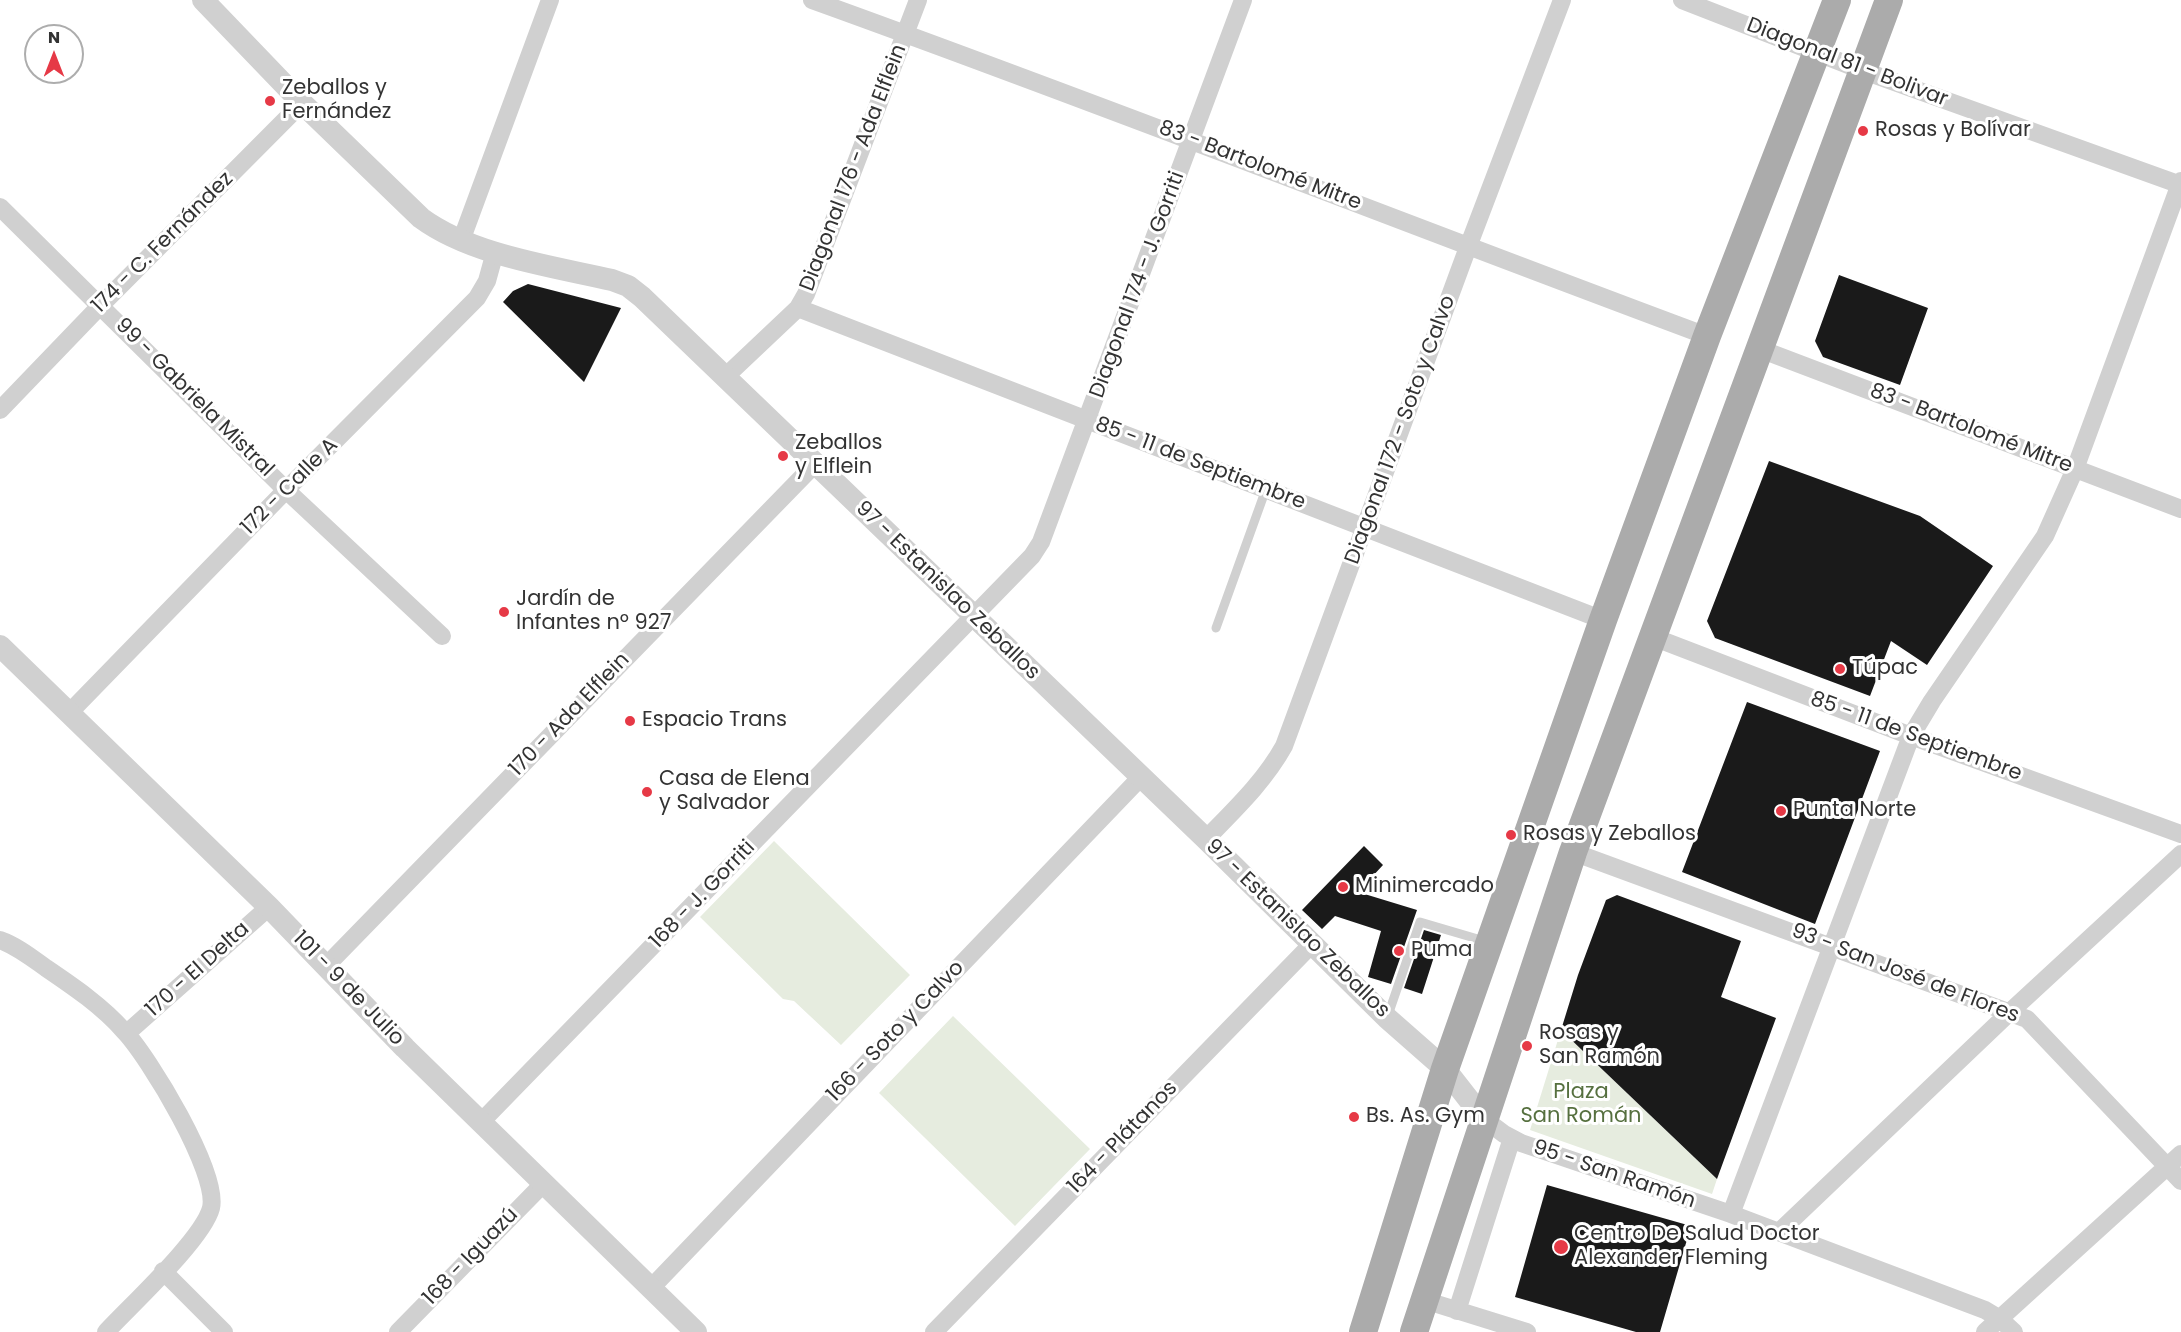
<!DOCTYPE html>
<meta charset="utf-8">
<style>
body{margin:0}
#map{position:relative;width:2181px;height:1332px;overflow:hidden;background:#fff;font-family:Poppins,sans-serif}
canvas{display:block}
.north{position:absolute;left:24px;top:24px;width:60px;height:60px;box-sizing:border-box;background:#fff;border:2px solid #adadad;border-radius:50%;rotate:0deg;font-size:16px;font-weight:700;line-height:24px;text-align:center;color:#333}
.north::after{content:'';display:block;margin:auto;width:21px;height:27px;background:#e63946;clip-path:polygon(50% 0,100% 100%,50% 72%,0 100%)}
</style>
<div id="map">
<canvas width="2181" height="1332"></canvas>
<div class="north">N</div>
</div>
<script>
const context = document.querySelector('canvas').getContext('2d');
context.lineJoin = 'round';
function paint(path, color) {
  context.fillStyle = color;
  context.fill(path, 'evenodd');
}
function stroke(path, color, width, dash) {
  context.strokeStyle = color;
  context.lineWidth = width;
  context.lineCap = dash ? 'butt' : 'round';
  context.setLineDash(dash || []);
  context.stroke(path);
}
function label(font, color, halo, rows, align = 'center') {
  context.font = font + ' Poppins,sans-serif';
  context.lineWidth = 6;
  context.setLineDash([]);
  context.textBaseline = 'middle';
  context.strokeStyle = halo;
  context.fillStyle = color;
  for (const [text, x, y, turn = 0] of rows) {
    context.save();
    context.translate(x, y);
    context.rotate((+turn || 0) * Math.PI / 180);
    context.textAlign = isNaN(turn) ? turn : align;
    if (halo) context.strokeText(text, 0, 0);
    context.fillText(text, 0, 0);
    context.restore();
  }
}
const green = new Path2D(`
 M774,841L910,975L841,1045L794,1001L783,999L700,917Z
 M953,1016L1090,1149L1015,1226L879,1093Z
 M1561,1030L1717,1179L1712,1194L1530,1130Z`);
const building = new Path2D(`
 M1839,275L1928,308L1900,385L1823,357L1815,341Z
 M528,284L621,308L584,382L503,302L513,291Z
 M1769,461L1920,516L1993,566L1927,665L1891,641L1870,696L1715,638L1707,621Z
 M1747,702L1880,751L1815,924L1682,872Z
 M1364,846L1383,865L1358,892L1417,910L1391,984L1368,977L1381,931L1335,916L1322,929L1302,910Z
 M1617,895L1741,941L1721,997L1776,1018L1717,1179L1561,1030L1578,975L1606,900Z
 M1424,930L1441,935L1422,994L1404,988Z
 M1547,1185L1691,1226L1660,1332H1636L1515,1297Z`);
const service = new Path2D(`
 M1216,628L1266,489
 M1387,1018L1420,922L1488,942`);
const minor = new Path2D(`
 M812,0C1112,108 1409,225 1707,336
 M1682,0L1864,71L2181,185
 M0,207L286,490L442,636
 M461,241L550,0
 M798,308L1603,620
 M1760,349L2181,509
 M725,377L798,308L806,294L918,0
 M0,410L101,305L302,103
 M1653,637L1911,736L2181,834
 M69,713L286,490L477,298L487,281L495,252
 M1206,839C1234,810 1264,782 1284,746L1468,247L1562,0
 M1573,852L2027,1019L2181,1181
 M0,940C17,946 32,958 46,968C74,987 102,1006 124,1031C149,1057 219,1173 211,1208C203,1239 130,1306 106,1332
 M326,966L815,464
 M127,1033L269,907
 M1484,1119L1504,1134L1521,1143L1731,1214L1985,1310L2000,1319L2014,1332
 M482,1121L1032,556L1041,542L1243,0
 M1731,1214L1911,736L1932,701L2045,536L2075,469L2181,181
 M1779,1232L2011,1011L2181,854
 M163,1271L224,1332
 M652,1287L1141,777
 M1424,1300L1527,1332
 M1457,1311L1512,1138
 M398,1332L544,1183
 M934,1332L1312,944
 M1985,1332L2181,1154`);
const tertiary = new Path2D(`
 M203,0L302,103L421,218C471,255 551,266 612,280L628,286L642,297L1206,839L1387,1018L1445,1069L1484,1119
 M0,646L269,907L405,1048L696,1332`);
const primary = new Path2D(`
 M1363,1332L1445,1069L1603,620L1707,336L1837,0
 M1414,1332L1573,852L1889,0`);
const markers = [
 [270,101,6,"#e63946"],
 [1863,131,6,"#e63946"],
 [783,456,6,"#e63946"],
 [504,612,6,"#e63946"],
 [1840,669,6,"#e63946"],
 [630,721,6,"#e63946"],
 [647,792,6,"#e63946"],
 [1781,811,6,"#e63946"],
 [1511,835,6,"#e63946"],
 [1343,887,6,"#e63946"],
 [1399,951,6,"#e63946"],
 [1527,1046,6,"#e63946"],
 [1354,1117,6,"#e63946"],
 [1561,1247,8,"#e63946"]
];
const streetNames = [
 ["Diagonal 81 - Bolivar",1847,63,21],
 ["83 - Bartolomé Mitre",1260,166,21],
 ["Diagonal 176 - Ada Elflein",854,168,-69],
 ["174 - C. Fernández",163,243,-45],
 ["Diagonal 174 - J. Gorriti",1138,285,-70],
 ["99 - Gabriela Mistral",194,398,45],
 ["83 - Bartolomé Mitre",1971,429,21],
 ["Diagonal 172 - Soto y Calvo",1401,430,-70],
 ["85 - 11 de Septiembre",1200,464,21],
 ["172 - Calle A",290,487,-45],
 ["97 - Estanislao Zeballos",947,591,44],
 ["170 - Ada Elflein",570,715,-46],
 ["85 - 11 de Septiembre",1916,737,20],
 ["168 - J. Gorriti",703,895,-46],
 ["97 - Estanislao Zeballos",1297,929,44],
 ["170 - El Delta",198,970,-42],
 ["93 - San José de Flores",1905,974,21],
 ["101 - 9 de Julio",348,989,46],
 ["166 - Soto y Calvo",896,1032,-46],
 ["164 - Plátanos",1123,1138,-46],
 ["95 - San Ramón",1614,1175,19],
 ["168 - Iguazú",471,1257,-46]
];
const poiNames = [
 ["Zeballos y",282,89],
 ["Fernández",282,113],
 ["Rosas y Bolívar",1875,131],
 ["Zeballos",795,444],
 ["y Elflein",795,468],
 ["Jardín de",516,600],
 ["Infantes nº 927",516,624],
 ["Túpac",1852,669],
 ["Espacio Trans",642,721],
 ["Casa de Elena",659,780],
 ["y Salvador",659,804],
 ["Punta Norte",1793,811],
 ["Rosas y Zeballos",1523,835],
 ["Minimercado",1355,887],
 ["Puma",1411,951],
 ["Rosas y",1539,1034],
 ["San Ramón",1539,1058],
 ["Bs. As. Gym",1366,1117],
 ["Centro De Salud Doctor",1574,1235],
 ["Alexander Fleming",1574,1259]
];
const parkNames = [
 ["Plaza",1581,1093],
 ["San Román",1581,1117]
];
paint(green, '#e6ecdf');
paint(building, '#1a1a1a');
stroke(service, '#d0d0d0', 9);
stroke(minor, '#d0d0d0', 18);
stroke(tertiary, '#d0d0d0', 22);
stroke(primary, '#ababab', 28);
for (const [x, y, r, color] of markers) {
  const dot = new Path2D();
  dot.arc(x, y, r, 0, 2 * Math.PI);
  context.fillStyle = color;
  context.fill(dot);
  stroke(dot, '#fff', 2);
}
label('21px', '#333', '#fff', streetNames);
label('21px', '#333', '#fff', poiNames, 'left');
label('21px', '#56703f', '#fff', parkNames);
</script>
